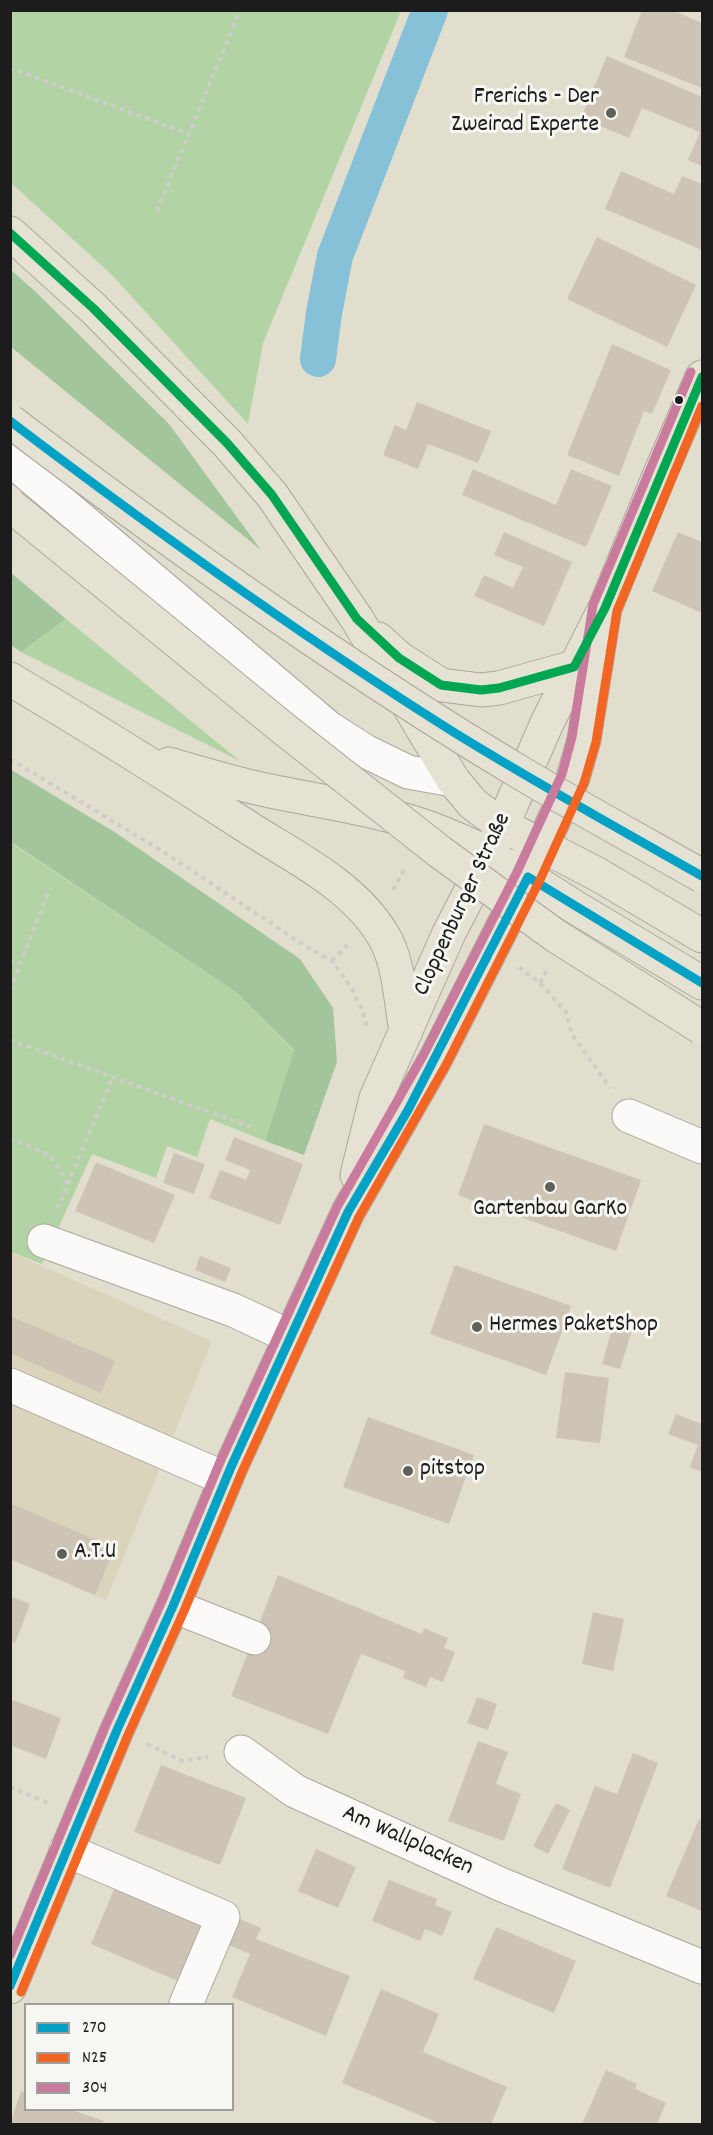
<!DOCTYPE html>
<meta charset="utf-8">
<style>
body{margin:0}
#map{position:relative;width:713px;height:2135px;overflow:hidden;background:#e2dece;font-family:Dekko,sans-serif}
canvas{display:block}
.frame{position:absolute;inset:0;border:12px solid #1c1c1c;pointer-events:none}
.legend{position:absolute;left:24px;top:2003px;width:210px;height:108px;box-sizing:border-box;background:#f6f6f2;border:2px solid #9f9f9c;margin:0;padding:8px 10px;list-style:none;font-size:18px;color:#1c1c1c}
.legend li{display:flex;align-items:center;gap:12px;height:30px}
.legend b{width:30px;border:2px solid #9f9f9c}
</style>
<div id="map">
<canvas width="713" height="2135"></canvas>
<div class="frame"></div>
<ul class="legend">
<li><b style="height:8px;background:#01a2c5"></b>270</li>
<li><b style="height:8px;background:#f26522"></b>N25</li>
<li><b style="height:8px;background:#c87b9c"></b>304</li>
</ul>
</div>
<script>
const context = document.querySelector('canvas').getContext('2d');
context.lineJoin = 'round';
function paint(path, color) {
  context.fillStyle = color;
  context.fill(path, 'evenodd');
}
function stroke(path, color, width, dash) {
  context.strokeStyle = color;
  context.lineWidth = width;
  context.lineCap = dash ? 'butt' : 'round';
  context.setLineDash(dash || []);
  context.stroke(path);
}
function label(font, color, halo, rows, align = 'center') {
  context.font = font + ' Dekko,sans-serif';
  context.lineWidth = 6;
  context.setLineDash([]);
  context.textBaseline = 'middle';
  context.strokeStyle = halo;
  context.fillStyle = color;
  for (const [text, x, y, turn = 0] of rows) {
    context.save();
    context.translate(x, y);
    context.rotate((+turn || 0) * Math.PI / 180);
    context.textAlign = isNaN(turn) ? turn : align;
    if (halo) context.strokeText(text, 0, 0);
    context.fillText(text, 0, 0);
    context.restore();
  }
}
const built = new Path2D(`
 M10,1252L212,1341L106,1600L11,1559Z`);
const green = new Path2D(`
 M11,10L401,11L263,343L248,424L111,274L11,183Z
 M66,619L240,761L21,652Z
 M10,842L236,992L294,1051L265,1141L210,1119L197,1157L167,1146L156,1178L92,1154L42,1264L11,1252Z`);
const forest = new Path2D(`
 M11,270L38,294L169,424L261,550L11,347Z
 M10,572L66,619L21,652L11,645Z
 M10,769L116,833L300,959L333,1008L337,1062L304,1155L265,1141L294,1050L236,992L11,842Z`);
const canal = new Path2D(`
 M318,359L324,313L335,256L430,10`);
const building = new Path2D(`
 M642,10H672L702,23V88L624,57Z
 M607,56L702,97V166L688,160L700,132L642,108L629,138L581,118Z
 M621,171L674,194L682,176L702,184V250L605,209Z
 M597,237L696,285L667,347L567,299Z
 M612,344L671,370L652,414L644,411L619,476L567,455Z
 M417,402L491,431L478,463L428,444L418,469L383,455L395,425L406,430Z
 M473,469L556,505L571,469L612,486L586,547L462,495Z
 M504,532L572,562L544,626L474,596L484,575L513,588L523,567L494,555Z
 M678,532L702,542V613L652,591Z
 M484,1124L641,1180L616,1251L458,1195Z
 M234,1137L303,1164L280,1225L209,1198L220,1170L246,1180L250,1170L225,1160Z
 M174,1153L205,1164L194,1194L163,1183Z
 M96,1162L175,1195L154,1243L75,1211Z
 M200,1256L231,1268L225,1282L195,1270Z
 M455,1265L571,1306L546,1375L430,1334Z
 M616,1315L635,1320L620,1369L602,1364Z
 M10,1316L115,1361L101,1393L10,1353Z
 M565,1372L609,1378L600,1443L556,1438Z
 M676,1414L702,1424V1472L690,1467L698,1445L668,1434Z
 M368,1417L474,1455L449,1524L343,1487Z
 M10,1503L115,1548L95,1595L10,1559Z
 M278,1575L422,1634L424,1628L448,1638L444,1648L455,1652L443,1682L430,1677L426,1687L403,1678L405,1671L361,1654L328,1734L231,1696Z
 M10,1596L30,1604L15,1643L10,1641Z
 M593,1612L624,1619L613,1671L582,1664Z
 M477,1697L497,1704L488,1730L467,1723Z
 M10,1699L61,1718L46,1759L10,1745Z
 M478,1741L508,1752L496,1784L521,1794L504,1841L448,1821Z
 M633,1753L658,1763L610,1888L562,1869L595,1786L617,1794Z
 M161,1765L246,1798L220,1865L134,1832Z
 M556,1803L570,1810L548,1854L533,1846Z
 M699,1819L702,1821V1911L666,1896Z
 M316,1849L356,1867L338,1908L298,1891Z
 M389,1880L437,1899L435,1905L452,1912L442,1936L425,1929L420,1941L372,1921Z
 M115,1887L202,1924L178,1981L91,1944Z
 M235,1917L261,1928L256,1939L350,1976L326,2036L232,1997L250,1954L224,1943Z
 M496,1927L576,1961L554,2013L473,1979Z
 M381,1989L439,2014L423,2052L507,2087L491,2124H441L342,2083Z
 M606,2070L637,2084L635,2089L666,2103L657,2124H582Z
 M21,2091L26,2093V2110H72L104,2121L102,2124H10Z`);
const path = new Path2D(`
 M10,68L189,134
 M157,211L240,10
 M10,759L170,856L299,942L332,961L352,989L362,1010L368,1030
 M393,890L405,868
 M10,961L20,964
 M332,961L348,944
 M519,967L540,983L566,1012L572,1034L610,1088
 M540,983L547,970
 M10,990L50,888
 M10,1040L256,1129
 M10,1139L45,1153L53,1159L67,1182
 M57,1209L113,1077
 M147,1744L182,1761L208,1757
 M10,1787L48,1803`);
const minor = new Path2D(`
 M10,459L329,728L365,751L408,772L453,780
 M629,1116L702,1147
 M44,1241L233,1310L291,1337
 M10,1385L226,1479
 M173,1606L254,1638
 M241,1752L295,1791L500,1884L702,1967
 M66,1850L223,1917L186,2004`);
const major = new Path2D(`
 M543,846L597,874L702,936
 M510,866L578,909L702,983
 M357,1175L376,1098L449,933L490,854L547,723L605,608L659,476L702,377
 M10,1987L117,1730L173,1606L231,1467L348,1212L435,1060L528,877L573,778L584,740L605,608`);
const highway = new Path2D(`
 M10,233L93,308L227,443L272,495L357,619L453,780L473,804L503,826L543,846
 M378,639L399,658L441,685L481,690L499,688L574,667
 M10,679C91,727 171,777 249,828C296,858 354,886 383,935C400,963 400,1000 406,1031
 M169,764C204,774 239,785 275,792C326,802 378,810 427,827C449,835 469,844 490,854`);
const highwayBridge = new Path2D(`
 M10,421C174,546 344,667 521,773C581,809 642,842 702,876
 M10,505L284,729L440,852L556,936L702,1028`);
const bus1 = new Path2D(`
 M10,421C155,531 302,637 455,733C536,783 619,829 702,876
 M528,877L702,983
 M10,1986L117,1730L173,1606L231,1467L348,1212L408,1110L528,877`);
const bus2 = new Path2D(`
 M21,1992L128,1735L184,1611L242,1472L359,1217L446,1065L539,882L584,783L596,742L617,611L702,406`);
const bus3 = new Path2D(`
 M10,1955L106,1725L162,1601L220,1462L337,1207L424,1054L517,872L562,774L572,737L593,605L691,372`);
const bus4 = new Path2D(`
 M10,233L93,308L227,443L272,495L357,619L399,658L441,685L481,690L499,688L574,667L605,608L702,377`);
const markers = [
 [611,113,6,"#61605a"],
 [679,400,5,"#1c1c1c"],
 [550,1187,6,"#61605a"],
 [477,1327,6,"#61605a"],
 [408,1471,6,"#61605a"],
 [62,1554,6,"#61605a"]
];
const poiNames = [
 ["Frerichs - Der",599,99,"right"],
 ["Zweirad Experte",599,127,"right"],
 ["Gartenbau GarKo",550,1211,"center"],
 ["Hermes PaketShop",489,1327],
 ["pitstop",420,1471],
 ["A.T.U",74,1554]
];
const streetNames = [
 ["Cloppenburger Straße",464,905,-65],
 ["Am Wallplacken",407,1842,24]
];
paint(built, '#dbd4bc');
paint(green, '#b2d4a5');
paint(forest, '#a3c59b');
stroke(canal, '#86c1d7', 36);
paint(building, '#cdc4b6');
stroke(minor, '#aaa89e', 35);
stroke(major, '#aaa89e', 35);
stroke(highway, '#aaa89e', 35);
stroke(path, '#cecdc9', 4, [4.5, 4.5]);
stroke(minor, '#fbfaf8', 33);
stroke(major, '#e5e1d3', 33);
stroke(highway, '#e5e1d3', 33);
stroke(highwayBridge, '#aaa89e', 35, []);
stroke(highwayBridge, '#e5e1d3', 33);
stroke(bus1, '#01a2c5', 9);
stroke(bus2, '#f26522', 9);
stroke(bus3, '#c87b9c', 9);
stroke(bus4, '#00a651', 9);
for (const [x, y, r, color] of markers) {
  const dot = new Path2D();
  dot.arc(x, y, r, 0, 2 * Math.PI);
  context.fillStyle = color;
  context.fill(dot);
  stroke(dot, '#f6f6f2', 2);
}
label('24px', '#1c1c1c', '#f6f6f2', poiNames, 'left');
label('24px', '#1c1c1c', '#f6f6f2', streetNames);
</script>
